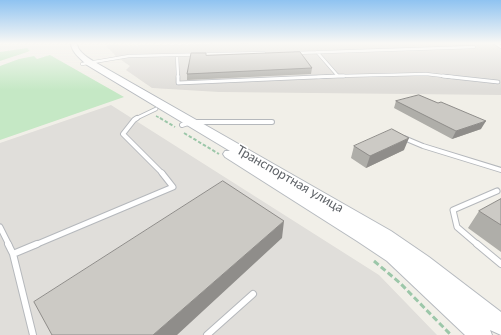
<!DOCTYPE html>
<meta charset="utf-8">
<style>
body{margin:0}
canvas{display:block;background:#f1efe8}
</style>
<canvas width="501" height="335"></canvas>
<script>
const context = document.querySelector('canvas').getContext('2d');
context.lineJoin = 'round';
function paint(path, color) {
  context.fillStyle = color;
  context.fill(path, 'evenodd');
}
function stroke(path, color, width, dash) {
  context.strokeStyle = color;
  context.lineWidth = width;
  context.lineCap = dash ? 'butt' : 'round';
  context.setLineDash(dash || []);
  context.stroke(path);
}
function label(font, color, halo, rows, align = 'center') {
  context.font = font + ' Lato,sans-serif';
  context.lineWidth = 3.5;
  context.setLineDash([]);
  context.textBaseline = 'middle';
  context.strokeStyle = halo;
  context.fillStyle = color;
  for (const [text, x, y, turn = 0] of rows) {
    context.save();
    context.translate(x, y);
    context.rotate((+turn || 0) * Math.PI / 180);
    context.textAlign = isNaN(turn) ? turn : align;
    if (halo) context.strokeText(text, 0, 0);
    context.fillText(text, 0, 0);
    context.restore();
  }
}
const industrial = new Path2D(`
 M255,43H501V95L219,92L152,88L126,70L130,66L117,57L106,46Z
 M111,105L379,275L437,335H0V143Z`);
const green = new Path2D(`
 M27,48L30,51L0,61V52Z
 M50,55L124,97L0,140V66L19,59L34,56L37,59Z`);
const pathFar2 = new Path2D(`
 M156,116L162,119`);
const pathFar1 = new Path2D(`
 M160,118L175,127
 M184,133L219,154`);
const path = new Path2D(`
 M374,261L400,283L451,335`);
const laneFar4 = new Path2D(`
 M495,43L501,47
 M317,52L338,76L426,74L452,77
 M295,53L474,47
 M177,55L178,77
 M82,64L129,56L264,53
 M318,77L338,76`);
const laneFar3 = new Path2D(`
 M178,76V83L338,76
 M338,76H344
 M443,76L498,82
 M135,119L156,109`);
const laneFar2 = new Path2D(`
 M137,118L134,120L123,134L163,174
 M182,125L191,122H272
 M404,138L423,146L501,170`);
const laneFar1 = new Path2D(`
 M0,227L9,245
 M35,245L173,187L162,173
 M478,245L457,227L453,210L497,191`);
const lane = new Path2D(`
 M8,244L13,254L37,244
 M477,244L501,264
 M13,254L33,335
 M207,335L253,294`);
const secondary = new Path2D(`
 M71,43H77C77,51 87,57 93,61L391,231L429,257L501,312V335L490,330L492,335H465L387,261L357,241L225,157L223,154L225,151H230L87,65C81,59 71,52 71,43Z`);
const wall = new Path2D(`
 M206,53V55L312,68L311,74L187,80V74Z
 M396,101L481,129L452,139L394,108Z
 M354,146L404,150L366,168L351,158Z
 M501,199V252L468,228L479,211Z`);
const shadedWall = new Path2D(`
 M486,121L481,129L452,139L456,131Z
 M409,138L404,150L366,168L370,156Z
 M284,221L282,238L177,335H153Z`);
const building = new Path2D(`
 M300,52L312,68L187,74L191,53H206V55Z
 M419,95L438,103L441,102L486,121L456,131L396,101Z
 M392,129L409,138L370,156L354,146Z
 M223,181L284,221L153,335H52L34,302Z
 M501,199V225L479,211Z`);
const streetNames = [
 ["Транспортная улица",290,179,30]
];
paint(industrial, '#e0deda');
paint(green, '#c5e8c5');
stroke(laneFar4, '#b5b8bc', 3.5);
stroke(laneFar3, '#b5b8bc', 4.5);
stroke(laneFar2, '#b5b8bc', 6);
stroke(laneFar1, '#b5b8bc', 7);
stroke(lane, '#b5b8bc', 8);
stroke(secondary, '#b6babf', 2);
stroke(pathFar2, '#9cc7a9', 1.5, [3, 1.5]);
stroke(pathFar1, '#9cc7a9', 2, [3.5, 2]);
stroke(path, '#9cc7a9', 3, [6, 3]);
stroke(laneFar4, '#fff', 2.5);
stroke(laneFar3, '#fff', 3);
stroke(laneFar2, '#fff', 4);
stroke(laneFar1, '#fff', 5);
stroke(lane, '#fff', 6);
paint(secondary, '#fff');
paint(wall, '#afaea9');
paint(shadedWall, '#8f8d8a');
paint(building, '#cccac5');
stroke(building, '#8f8d8a', 1);
const sky = context.createLinearGradient(0, 0, 0, 90);
sky.addColorStop(0, '#8fc3f1');
sky.addColorStop(0.48, '#f9f8f5');
sky.addColorStop(1, '#f9f8f500');
context.fillStyle = sky;
context.fillRect(0, 0, 501, 90);
label('13px', '#5f6368', '#fff', streetNames);
</script>
